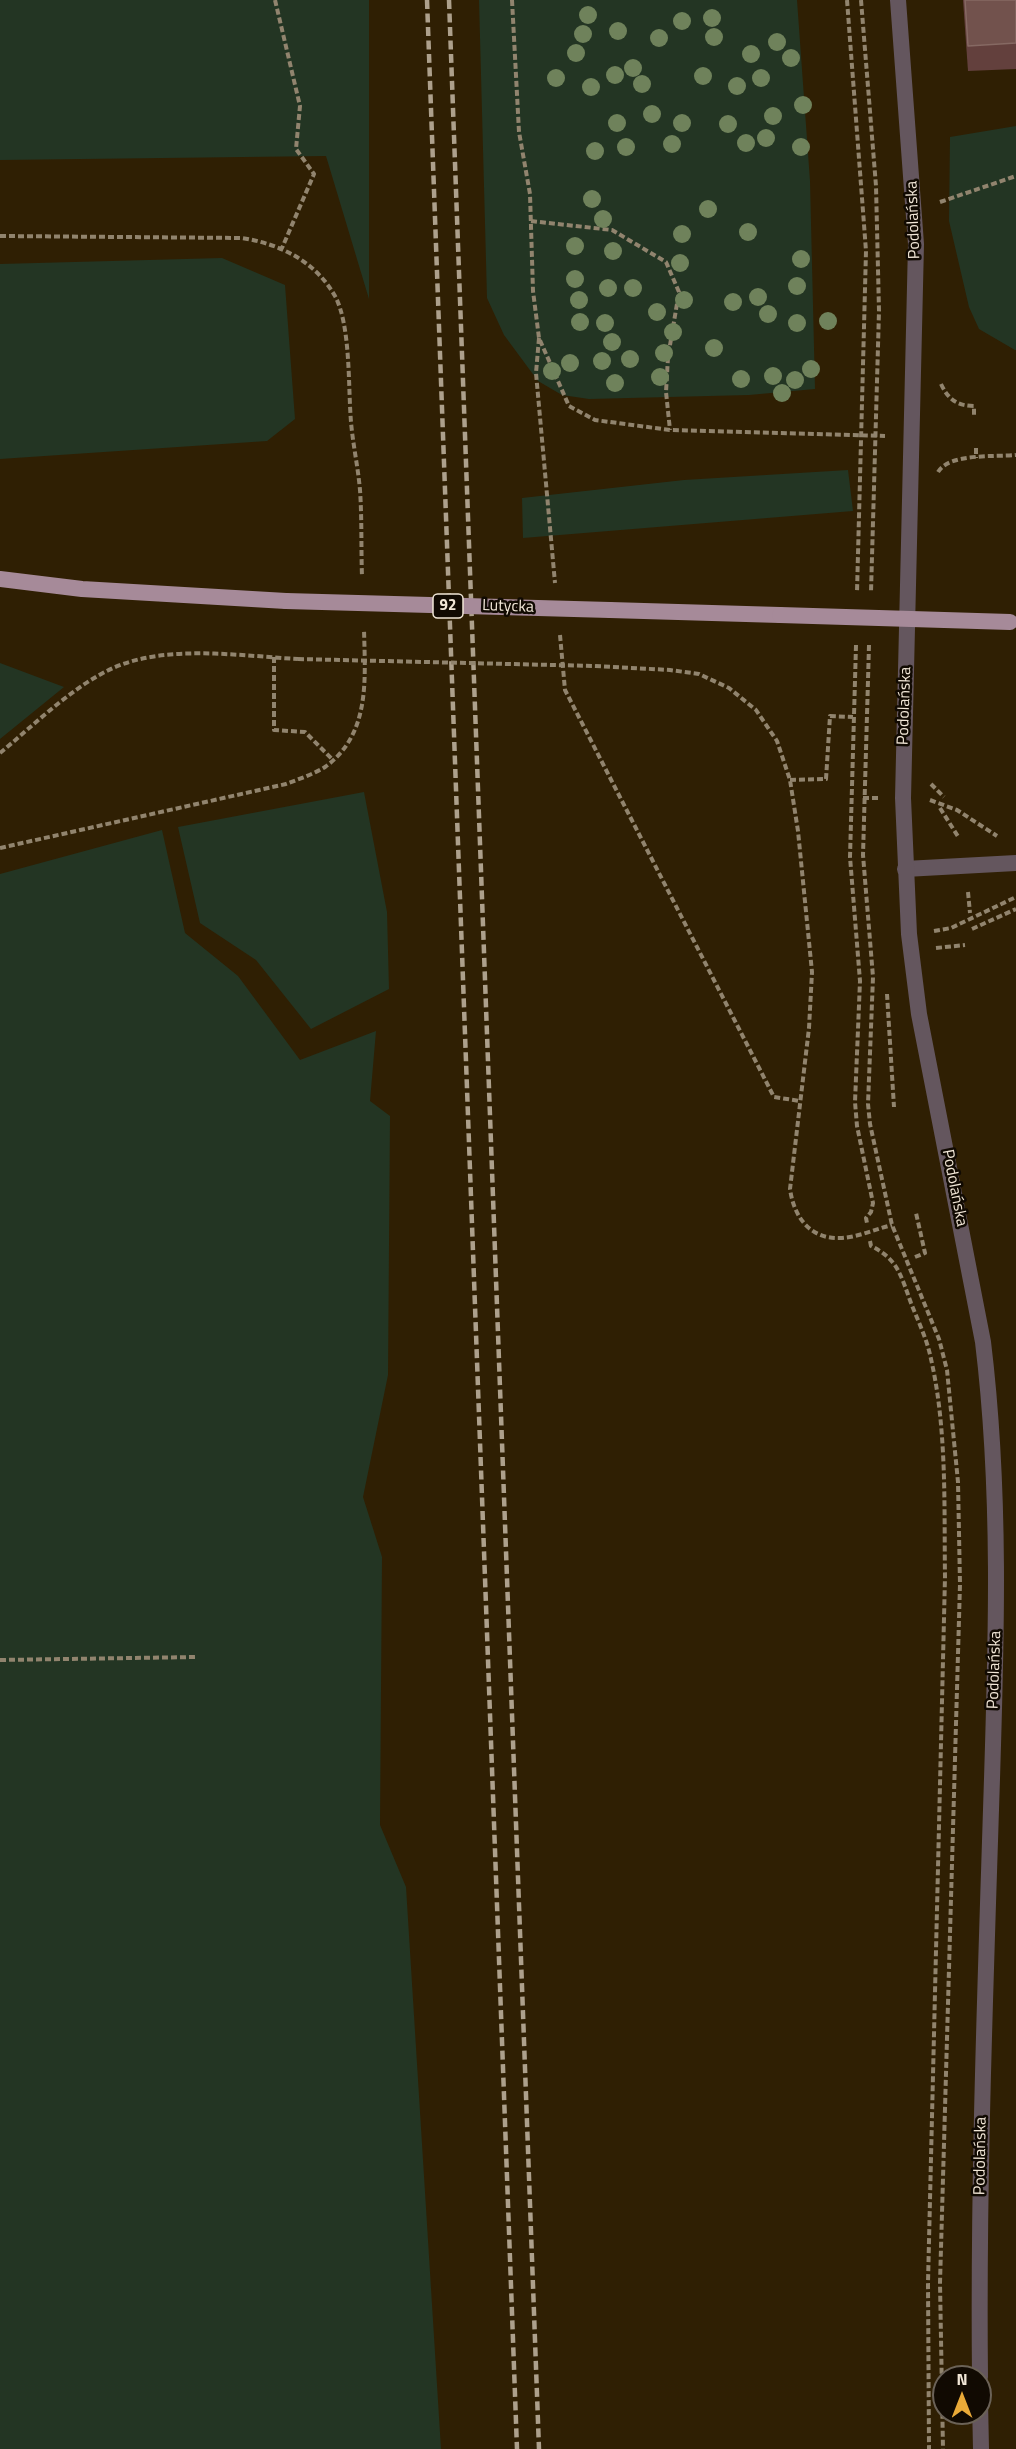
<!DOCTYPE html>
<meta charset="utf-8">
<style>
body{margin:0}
#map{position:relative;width:1016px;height:2449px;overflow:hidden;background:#2f1f03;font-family:"Titillium Web",sans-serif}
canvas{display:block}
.north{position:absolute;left:932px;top:2365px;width:60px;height:60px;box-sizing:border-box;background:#110a02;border:2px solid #6b6257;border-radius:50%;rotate:0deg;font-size:16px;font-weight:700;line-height:24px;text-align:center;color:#f2e7d7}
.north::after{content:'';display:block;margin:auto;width:21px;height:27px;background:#eaaa38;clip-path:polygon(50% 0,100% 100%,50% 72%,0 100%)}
</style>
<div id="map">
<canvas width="1016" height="2449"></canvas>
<div class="north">N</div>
</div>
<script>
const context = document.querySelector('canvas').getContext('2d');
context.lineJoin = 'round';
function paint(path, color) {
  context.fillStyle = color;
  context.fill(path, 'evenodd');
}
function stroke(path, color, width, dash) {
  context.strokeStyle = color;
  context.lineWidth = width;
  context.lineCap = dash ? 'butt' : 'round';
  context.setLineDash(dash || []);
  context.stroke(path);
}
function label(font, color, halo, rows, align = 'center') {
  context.font = font + ' "Titillium Web",sans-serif';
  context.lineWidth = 5;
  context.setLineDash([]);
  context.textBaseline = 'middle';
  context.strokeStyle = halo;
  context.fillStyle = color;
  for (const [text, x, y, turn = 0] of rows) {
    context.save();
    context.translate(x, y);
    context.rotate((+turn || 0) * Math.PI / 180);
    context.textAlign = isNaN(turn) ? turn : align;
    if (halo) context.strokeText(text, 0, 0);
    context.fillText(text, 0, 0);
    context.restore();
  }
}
const green = new Path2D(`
 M0,0H369V299L326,156L0,160Z
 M479,0H797L810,181L815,389L749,395L589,399L562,395L538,381L504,335L487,298Z
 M1016,126V350H1015L979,329L969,307L949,221L950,137Z
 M222,258L285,285L295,419L267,441L0,459V264Z
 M848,470L853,511L523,538L522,498L684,480Z
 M0,663L64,687L0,739Z
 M364,792L387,912L389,989L311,1029L256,960L200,923L178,827Z
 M162,830L185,933L238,976L300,1060L376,1031L370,1101L390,1116L388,1375L363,1497L382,1557L380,1825L406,1887L441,2449H0V874Z`);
const path = new Path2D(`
 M275,0L300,106L296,149L314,174L282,248
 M512,0L519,132L530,194L533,291L539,338L569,406L595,420L670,430L885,436
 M847,0L866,251L857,592
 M861,0L876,186L879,311L871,592
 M940,202L1016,176
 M531,221L612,230L666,262L679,292L668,357L666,392L670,430
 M0,236L242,238C280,244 315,261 335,296C351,326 348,387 351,422C353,445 358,467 360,490C362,519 361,548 362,577
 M539,338L536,373L555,583
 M941,384C948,399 957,406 974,406V415
 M976,448V458
 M938,472C949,453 995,457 1016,455
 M560,635L565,690L774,1097L800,1101
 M856,645L850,857L860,981L855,1102L857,1126L873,1203L871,1212L866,1218L867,1223
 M869,645L863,855L873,977L868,1104L870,1124L892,1225L939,1339L947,1370L958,1482L960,1584L940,2283L943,2449
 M274,657V730L305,732L333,760
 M595,666L670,670L699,674L729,688L756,710L777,741L790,780L798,831L812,972L809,1028L790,1189C794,1217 810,1240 842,1238C858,1237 876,1229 892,1225
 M0,753C34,725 73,686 113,668C167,644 241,656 298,659
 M790,780L826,779L830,716L853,717
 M931,784L944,797
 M863,798H878
 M930,800L957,810L997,836
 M940,808L959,838
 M0,848L286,784C299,779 314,774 325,767C371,734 365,678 364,629
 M968,892L970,913
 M972,929L1016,909
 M934,931L951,928L1016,897
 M936,948L965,945
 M887,994L894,1107
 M870,1241L871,1246C898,1259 901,1276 911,1303C918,1321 927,1339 931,1359C947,1429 944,1505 945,1577L928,2283L929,2449
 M915,1257L925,1253L916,1213
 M0,1660L197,1657`);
const minor = new Path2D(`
 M905,869L1016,863`);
const tertiary = new Path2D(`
 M898,0L916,244L903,798L909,934L919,1014L983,1342C1002,1498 996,1653 991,1810C985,1999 978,2188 980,2377
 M980,2401L981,2449`);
const primary = new Path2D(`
 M0,579L82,589L286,601
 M610,610L780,615`);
const rail = new Path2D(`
 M427,0L517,2449
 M449,0L539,2449`);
const pathBridge = new Path2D(`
 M298,659L595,666`);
const primaryBridge = new Path2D(`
 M286,601L610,610
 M780,615L1010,622`);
const trees = [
 [588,15],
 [712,18],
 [682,21],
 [618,31],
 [583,34],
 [714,37],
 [659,38],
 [777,42],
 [576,53],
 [751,54],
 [791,58],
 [633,68],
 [615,75],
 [703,76],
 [556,78],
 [761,78],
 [642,84],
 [737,86],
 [591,87],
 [803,105],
 [652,114],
 [773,116],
 [617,123],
 [682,123],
 [728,124],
 [766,138],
 [746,143],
 [672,144],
 [626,147],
 [801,147],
 [595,151],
 [592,199],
 [708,209],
 [603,219],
 [748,232],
 [682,234],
 [575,246],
 [613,251],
 [801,259],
 [680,263],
 [575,279],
 [797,286],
 [608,288],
 [633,288],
 [758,297],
 [579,300],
 [684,300],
 [733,302],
 [657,312],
 [768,314],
 [828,321],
 [580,322],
 [605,323],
 [797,323],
 [673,332],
 [612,342],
 [714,348],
 [664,353],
 [630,359],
 [602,361],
 [570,363],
 [811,369],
 [552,371],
 [773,376],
 [660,377],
 [741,379],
 [795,380],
 [615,383],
 [782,393]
];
const wall = new Path2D(`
 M963,0H1016V69L968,71Z`);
const building = new Path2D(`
 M965,0H1016V43L968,46Z`);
const shields = [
 [448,606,30]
];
const shieldNames = [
 ["92",448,606]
];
const streetNames = [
 ["Podolańska",914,220,-92],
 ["Lutycka",508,607,2],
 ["Podolańska",905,706,-88],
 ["Podolańska",954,1188,79],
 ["Podolańska",995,1670,-88],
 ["Podolańska",981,2156,-89]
];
paint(green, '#233523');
stroke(path, '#91846e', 4, [6, 3]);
stroke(minor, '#64565e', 16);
stroke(tertiary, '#64565e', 16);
stroke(primary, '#a68a99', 16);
stroke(rail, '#ada08c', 4.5, [9, 4.5]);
stroke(pathBridge, '#91846e', 4, [6, 3]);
stroke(primaryBridge, '#a68a99', 16);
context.fillStyle = '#6f825b';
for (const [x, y] of trees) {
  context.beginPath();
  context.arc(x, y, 9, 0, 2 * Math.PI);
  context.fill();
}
paint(wall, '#63403d');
paint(building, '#72524d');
stroke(building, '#866963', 1.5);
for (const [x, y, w] of shields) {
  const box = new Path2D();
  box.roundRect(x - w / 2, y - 12, w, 24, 4.5);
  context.fillStyle = '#110a02';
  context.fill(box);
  stroke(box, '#f2e7d7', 1.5);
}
label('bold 15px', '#f2e7d7', null, shieldNames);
label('16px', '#f2e7d7', '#110a02', streetNames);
</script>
